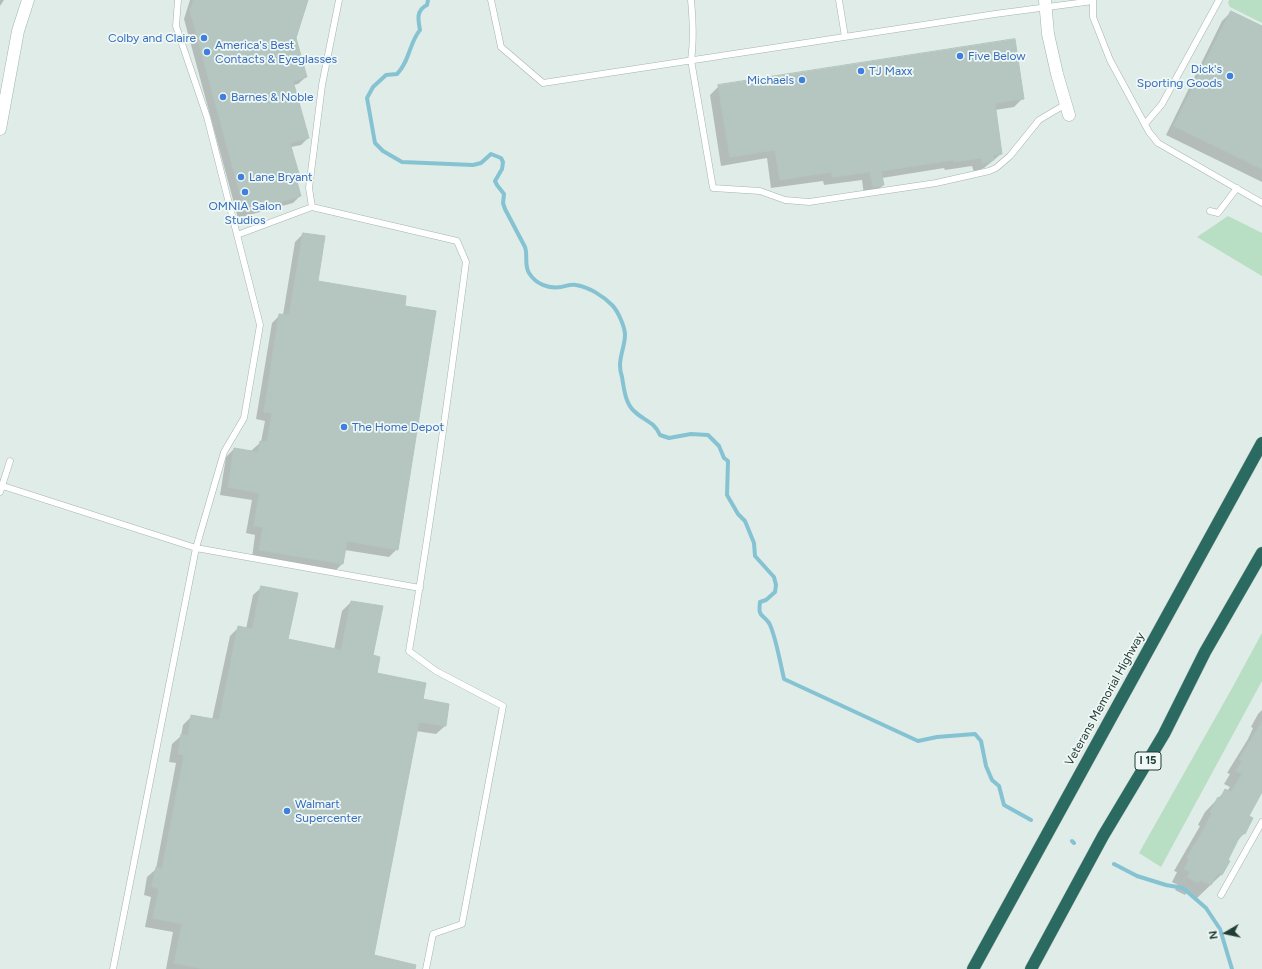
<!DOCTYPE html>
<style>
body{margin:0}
#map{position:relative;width:1262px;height:969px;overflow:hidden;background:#e0ece7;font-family:Figtree,sans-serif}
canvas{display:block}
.north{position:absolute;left:1206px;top:913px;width:40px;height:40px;-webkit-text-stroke:3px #f0f8f5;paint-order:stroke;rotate:261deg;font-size:11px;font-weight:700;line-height:16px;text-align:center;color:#203c36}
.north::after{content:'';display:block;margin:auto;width:14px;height:18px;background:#203c36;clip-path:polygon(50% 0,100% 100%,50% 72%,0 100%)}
</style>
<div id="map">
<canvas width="1262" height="969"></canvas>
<div class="north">N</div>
</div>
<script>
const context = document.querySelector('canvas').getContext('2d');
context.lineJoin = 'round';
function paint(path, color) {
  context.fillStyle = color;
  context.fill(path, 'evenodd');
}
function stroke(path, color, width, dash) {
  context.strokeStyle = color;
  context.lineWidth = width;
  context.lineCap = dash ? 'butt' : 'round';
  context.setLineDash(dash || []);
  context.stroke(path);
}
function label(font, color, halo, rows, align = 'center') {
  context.font = font + ' Figtree,sans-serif';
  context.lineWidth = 3.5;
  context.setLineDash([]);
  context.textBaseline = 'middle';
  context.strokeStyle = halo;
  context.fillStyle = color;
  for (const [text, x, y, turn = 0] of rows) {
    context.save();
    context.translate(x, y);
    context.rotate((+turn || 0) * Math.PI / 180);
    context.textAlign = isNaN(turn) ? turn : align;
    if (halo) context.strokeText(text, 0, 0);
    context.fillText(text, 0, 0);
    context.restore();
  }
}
const green = new Path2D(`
 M1229,0H1262V23L1230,7L1228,3Z
 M1228,216L1262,233V276L1197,237Z
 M1262,633V681L1161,867L1139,853L1231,690Z`);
const shadow = new Path2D(`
 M0,0H4L0,6Z
 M190,0H307L295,38L306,77L298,84L294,85L308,138L301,145L291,147L298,176L296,179L300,196L293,203L238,218L184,19Z
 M1231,12L1262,28V182L1166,135L1222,21Z
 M719,86L1023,98L1014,107L995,110L1001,154L984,168L974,172L972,166L945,170L944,168L882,178L883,185L874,194L864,195L862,180L824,185L823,181L771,188L767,158L721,166L710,95Z
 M303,234L397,549L389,557L345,550L343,563L335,571L252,558L255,535L246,533L252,500L220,495L226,457L234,449L252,452V450L261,442L265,421L256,419L272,323L280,315H283L295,242Z
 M262,587L286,640L334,650L342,611L351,602L372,656L376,674L422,700L445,726L436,734L416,731L373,956L405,969H166L173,932L145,927L151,897L144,895L147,877L156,869L176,763L169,762L172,744L181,736L183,725L192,716L212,720L230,636L239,627L246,629L253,595Z
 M1262,710V789L1248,816L1252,819L1244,834L1236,841L1227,860L1229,861L1221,875L1197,898L1187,892L1185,895L1175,890L1178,885L1172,882L1177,872L1174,871L1200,826L1198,825L1205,812L1226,790L1227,791L1230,787L1224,784L1230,774L1227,773L1248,739L1253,728L1251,727L1258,714Z`);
const stream = new Path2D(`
 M428,0L427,5C416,10 418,20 420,30C409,43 410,61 397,74L386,75L373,87L367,98L375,143L383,151L402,162L473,165L481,163L491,154L501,158L503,162L502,169L495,181L497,185L504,194L503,203L505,209L525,247C528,255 524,265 529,273C536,284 548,289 561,287C566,286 571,284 576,285C589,287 603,296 612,305C618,311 625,327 625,335C625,345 620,355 620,365C620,369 621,374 622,377C624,388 625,403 634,411C644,421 654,421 660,435L669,438L691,434L708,435L719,446L724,458L728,461L727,495L738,514L745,521L754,543L755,556L774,577L776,585L775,592L766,600L760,602C758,618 762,613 769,623C775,633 781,666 784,679L918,741L937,737L975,734L981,741L986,766L992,780L999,786L1004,805L1031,820
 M1072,841L1074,843
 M1114,864L1137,876L1166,885L1183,888L1206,908L1220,929L1232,969`);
const building = new Path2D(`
 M194,0H308L296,38L307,77L293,81L309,138L290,143L300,177L296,178L301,196L245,212L190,11Z
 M1231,11L1262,26V169L1174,126Z
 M1015,39L1024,99L995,103L1002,154L993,155L994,160L983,164L981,158L954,162L953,160L881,171L884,185L873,187L870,172L833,177L831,172L780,180L775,150L730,157L718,85Z
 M303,233L325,236L318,281L406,296L405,306L436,311L398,550L347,541L343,564L259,550L263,527L254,526L259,493L228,487L234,448L258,452L260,441L267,442L272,413L264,412L279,314L289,315Z
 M261,586L298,593L288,639L341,650L351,601L383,606L373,655L380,657L377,673L426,683L423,699L449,704L446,726L419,722L374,955L416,965L415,969H205L174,963L182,924L153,918L159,889L152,886L156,867L162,869L184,755L178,754L181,734L188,736L191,715L219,720L238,626L252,629Z
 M1262,722V792L1249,816L1253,818L1245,834L1243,833L1238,840L1228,860L1230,861L1222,875L1218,873L1211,885L1200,880L1198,883L1187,877L1190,872L1184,869L1189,859L1187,858L1194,845H1195L1212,813L1210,812L1218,797L1220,799L1225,789L1231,792L1242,774L1236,771L1242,761L1239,760Z`);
const lane = new Path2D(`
 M491,0L501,47L543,83L995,14L1093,1V17L1110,60L1149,132L1158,143L1262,203
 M691,0C693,21 694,40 691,60L713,188L760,191L785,200L809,202L936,183L989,171L996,168L1010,156L1039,120L1066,104
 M839,0L845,37
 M1145,124L1162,104L1219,0
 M312,207L309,188L322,85L339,0
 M1210,211L1218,213L1237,188
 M237,235L312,207L457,241L466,262C449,392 431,522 409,651L436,671L503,706L462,924L433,934L426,969
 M0,485L196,548L420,588
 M0,492L10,461
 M1221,895L1262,822
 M113,969L196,548L224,452L244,418L260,325L207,117L176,26L178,0`);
const street = new Path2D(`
 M1045,0L1048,34L1057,74L1069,115`);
const secondary = new Path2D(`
 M0,129L18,31L28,0`);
const highway = new Path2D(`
 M973,969L1262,443
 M1031,969L1103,836L1164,734L1205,652L1262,553`);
const markers = [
 [204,38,4,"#3f7fe0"],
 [207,52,4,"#3f7fe0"],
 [960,56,4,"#3f7fe0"],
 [861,71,4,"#3f7fe0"],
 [1230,76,4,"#3f7fe0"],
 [802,80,4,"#3f7fe0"],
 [223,97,4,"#3f7fe0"],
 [241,177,4,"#3f7fe0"],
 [245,192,4,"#3f7fe0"],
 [344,427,4,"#3f7fe0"],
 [287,811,4,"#3f7fe0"]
];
const shields = [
 [1148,761,26]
];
const shieldNames = [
 ["I 15",1148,761]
];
const shopNames = [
 ["Colby and Claire",196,38,"right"],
 ["America's Best",215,45],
 ["Contacts & Eyeglasses",215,59],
 ["Five Below",968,56],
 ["Dick's",1222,69,"right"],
 ["Sporting Goods",1222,83,"right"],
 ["TJ Maxx",869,71],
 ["Michaels",794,80,"right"],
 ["Barnes & Noble",231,97],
 ["Lane Bryant",249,177],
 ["OMNIA Salon",245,206,"center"],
 ["Studios",245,220,"center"],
 ["The Home Depot",352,427],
 ["Walmart",295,804],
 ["Supercenter",295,818]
];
const streetNames = [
 ["Veterans Memorial Highway",1105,699,-61]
];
paint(green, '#b8dec4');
paint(shadow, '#0003');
stroke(stream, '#85c3d3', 4);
paint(building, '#b5c6c0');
stroke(building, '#b2c5be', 1);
stroke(lane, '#a3b4ae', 7);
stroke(street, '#a3b4ae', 13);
stroke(secondary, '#9eb8b0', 13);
stroke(highway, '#c1c8c7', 13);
stroke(lane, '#fff', 6);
stroke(street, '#fff', 12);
stroke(secondary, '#fff', 12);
stroke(highway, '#2b6a60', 12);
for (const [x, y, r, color] of markers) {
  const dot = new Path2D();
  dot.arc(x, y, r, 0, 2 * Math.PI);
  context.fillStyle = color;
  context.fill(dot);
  stroke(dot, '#f0f8f5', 1.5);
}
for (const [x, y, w] of shields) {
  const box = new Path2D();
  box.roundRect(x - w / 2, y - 9, w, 18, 3);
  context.fillStyle = '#f0f8f5';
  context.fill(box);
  stroke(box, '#203c36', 1);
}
label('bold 11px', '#203c36', null, shieldNames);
label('12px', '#366cbe', '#f0f8f5', shopNames, 'left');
label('12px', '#203c36', '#f0f8f5', streetNames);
</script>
